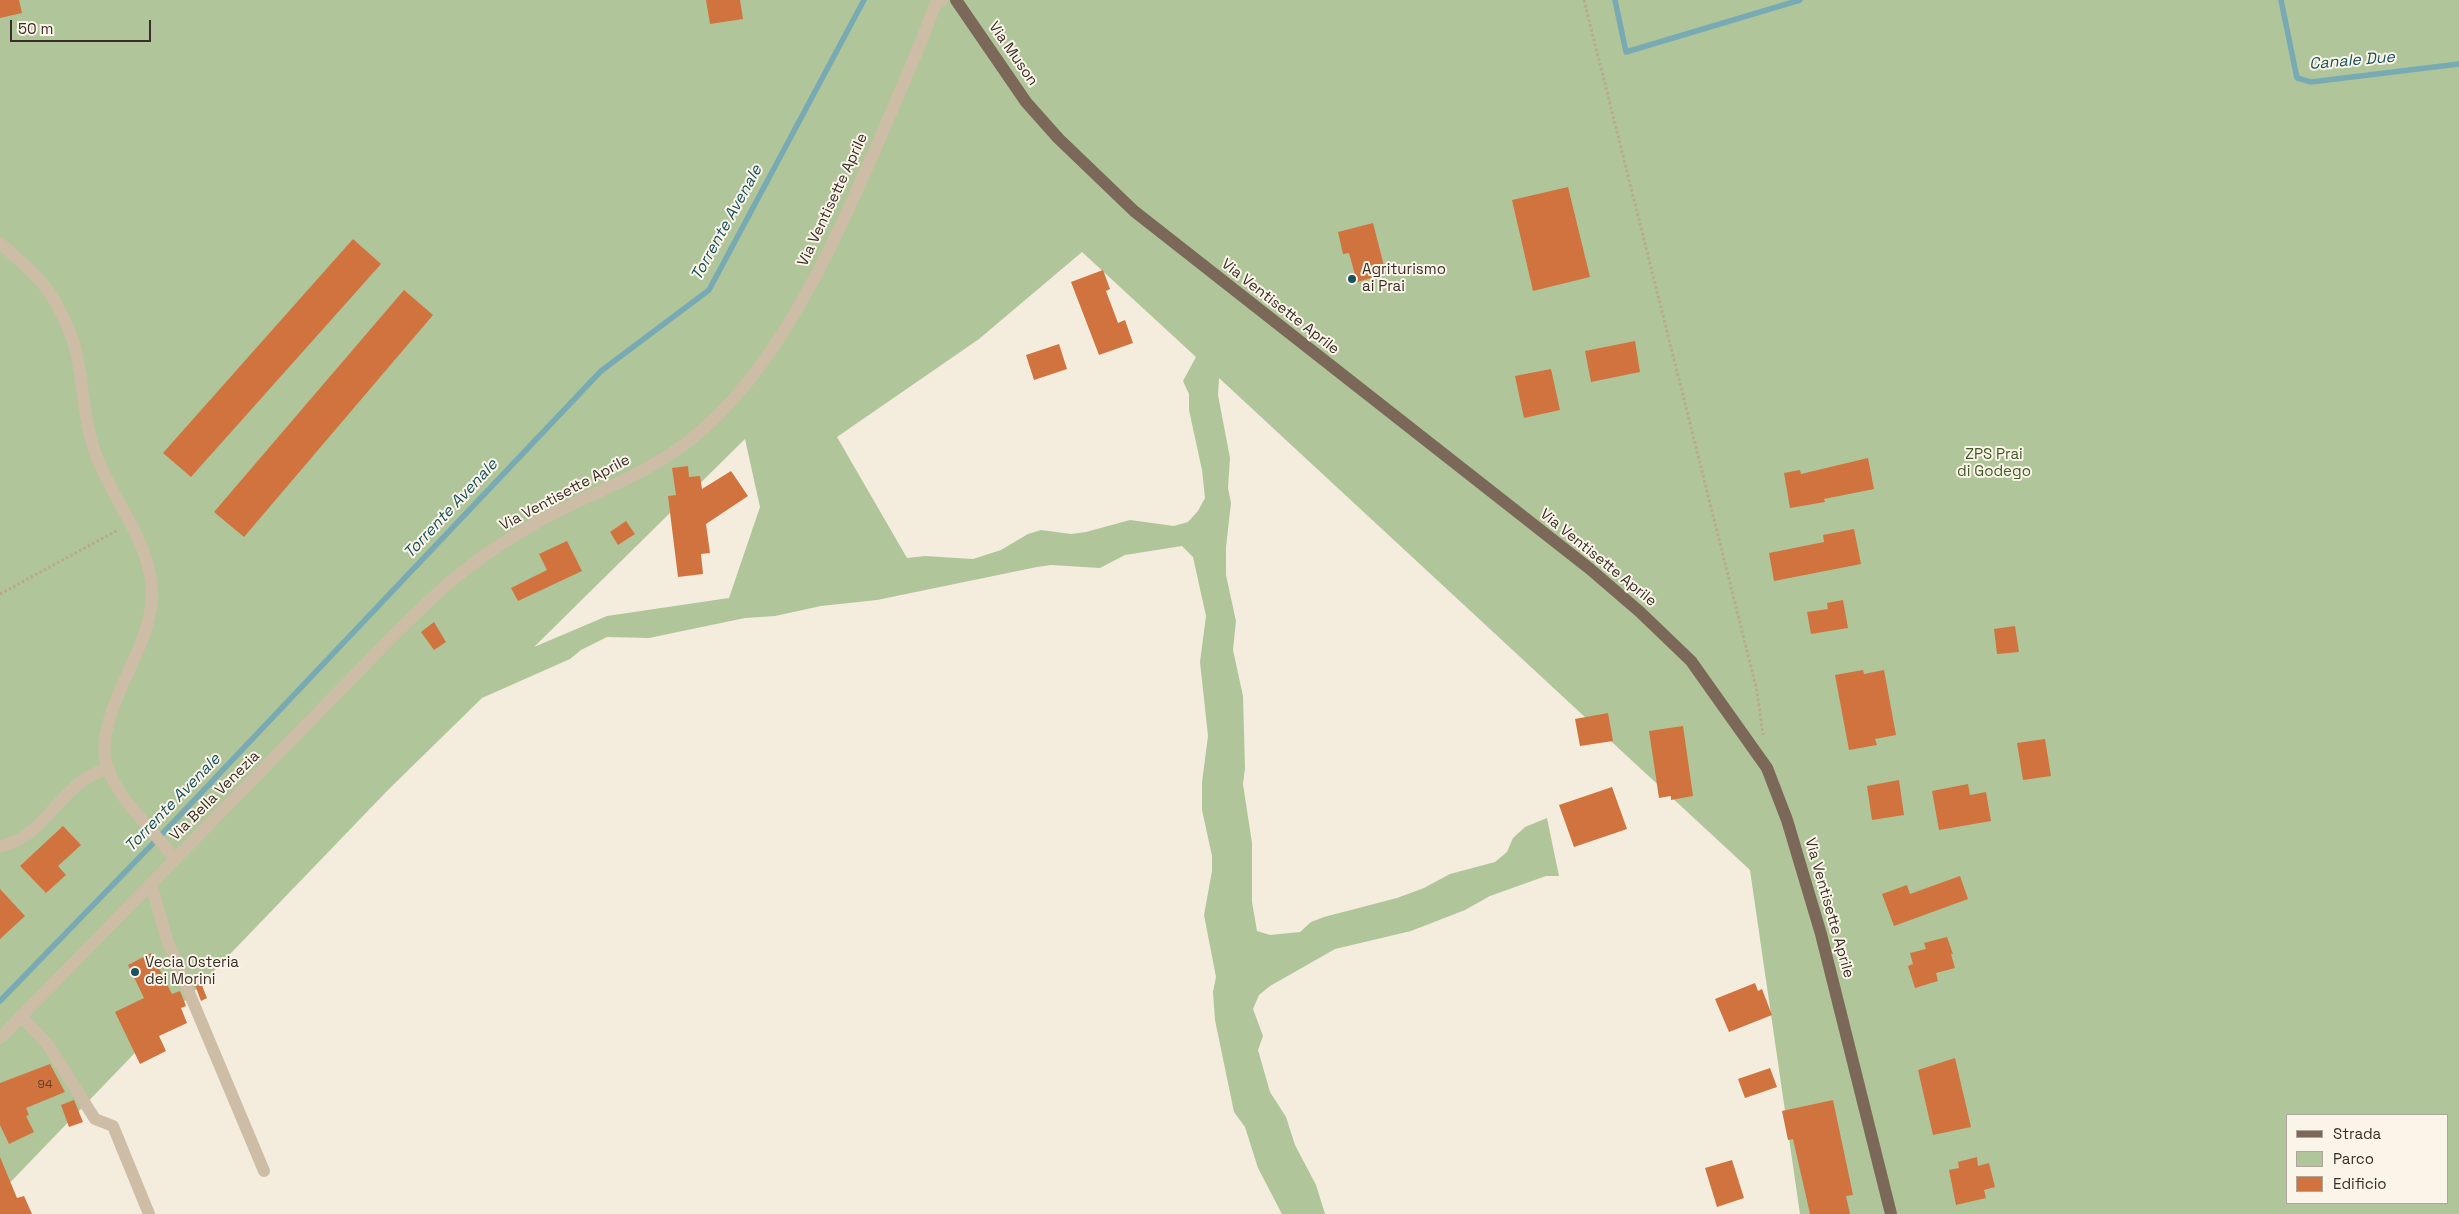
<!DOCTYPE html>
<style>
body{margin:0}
#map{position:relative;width:2459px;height:1214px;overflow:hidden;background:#f4ecdc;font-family:"Space Grotesk",sans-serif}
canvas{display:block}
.legend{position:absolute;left:2286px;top:1114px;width:162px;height:90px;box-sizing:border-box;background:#fbf5e9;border:1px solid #ada69c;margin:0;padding:6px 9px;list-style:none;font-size:15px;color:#392f28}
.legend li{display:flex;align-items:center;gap:10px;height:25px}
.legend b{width:25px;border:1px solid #ada69c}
.scale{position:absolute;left:10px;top:20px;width:141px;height:22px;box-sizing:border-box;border:2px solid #392f28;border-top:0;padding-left:6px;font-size:15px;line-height:18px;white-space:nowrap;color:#392f28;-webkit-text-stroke:4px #fbf5e9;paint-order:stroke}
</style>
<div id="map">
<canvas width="2459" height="1214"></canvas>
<ul class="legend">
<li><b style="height:6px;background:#7c6858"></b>Strada</li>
<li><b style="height:14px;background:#b1c59a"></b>Parco</li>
<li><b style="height:14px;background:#d0733e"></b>Edificio</li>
</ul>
<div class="scale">50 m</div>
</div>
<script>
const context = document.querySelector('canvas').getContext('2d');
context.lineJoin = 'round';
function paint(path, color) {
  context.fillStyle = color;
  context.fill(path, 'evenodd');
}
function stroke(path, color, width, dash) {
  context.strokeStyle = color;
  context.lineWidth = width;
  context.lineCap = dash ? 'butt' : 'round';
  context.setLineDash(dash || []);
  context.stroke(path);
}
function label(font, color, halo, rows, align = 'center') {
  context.font = font + ' "Space Grotesk",sans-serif';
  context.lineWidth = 4;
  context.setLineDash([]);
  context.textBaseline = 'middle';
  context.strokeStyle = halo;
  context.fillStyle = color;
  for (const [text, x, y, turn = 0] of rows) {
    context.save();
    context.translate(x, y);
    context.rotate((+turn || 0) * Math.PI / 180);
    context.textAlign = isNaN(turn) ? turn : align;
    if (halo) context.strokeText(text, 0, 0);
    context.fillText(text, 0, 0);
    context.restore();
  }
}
const green = new Path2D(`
 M0,0H2459V1214H1800L1750,870L1219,378L1218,395L1230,458L1228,488L1231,503L1226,547V575L1236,621L1233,650L1243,696L1245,768L1243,784L1252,843V902L1257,931L1270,935L1300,932L1311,922L1324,917L1397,898L1424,888L1450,874L1495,862L1507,852L1513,838L1525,827L1547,818L1559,876H1546L1490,896L1465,910L1411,931L1335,949L1270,986L1259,995L1253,1009L1263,1036L1258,1050L1270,1092L1286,1117L1295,1145L1316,1185L1325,1214H1282L1258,1168L1245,1127L1234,1112L1215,1020L1213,992L1216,977L1204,915L1212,871V856L1202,810V782L1208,736L1200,662L1206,616L1193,557L1182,546L1125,555L1100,568L1051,565L1037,567L877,600L821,606L775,616L745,618L649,638L607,637L581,650L570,659L482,698L388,790L0,1193ZM1082,252L1196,357L1183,381L1189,394V410L1202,470L1205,498L1198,511L1188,522L1174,526L1130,520L1086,532L1071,534L1041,530L1028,534L1001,550L973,559L925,556L907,558L837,437L979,339ZM745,439L760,507L729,598L607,616L534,647ZM2288,1115H2448V1203H2288Z`);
const stream = new Path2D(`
 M1615,0L1626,52L1800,0
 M2281,0L2297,78L2311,82L2459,64
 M0,1001L165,831L601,371L709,290L864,0`);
const building = new Path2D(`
 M0,0H19L22,13L0,18Z
 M706,0H740L743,19L710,24Z
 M1568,187L1590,277L1533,291L1512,200Z
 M1373,223L1386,274L1357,282L1349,253L1343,254L1338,232Z
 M353,239L381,264L191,477L163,453Z
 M1103,270L1110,289L1106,291L1118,323L1125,320L1133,343L1099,355L1071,282Z
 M404,290L433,315L244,537L214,512Z
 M1635,341L1640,372L1591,382L1585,351Z
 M1059,344L1067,369L1034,380L1026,355Z
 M1551,369L1560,410L1524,418L1515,376Z
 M1868,458L1874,489L1824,499L1825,502L1790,508L1784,473L1800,470L1801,474Z
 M688,466L689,477L700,476L702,489L731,471L748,496L706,524L710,553L701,554L703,574L678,577L668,496L676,495L672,468Z
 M626,521L635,534L618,545L610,532Z
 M1854,529L1861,564L1774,581L1769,553L1824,542L1823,535Z
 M567,541L582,571L518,601L511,588L547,570L539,554Z
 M1843,600L1848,628L1811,634L1807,612L1828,609L1827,603Z
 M434,622L446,642L434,650L421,632Z
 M2015,626L2019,652L1997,654L1994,629Z
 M1863,670L1864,674L1884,670L1896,735L1875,739L1877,745L1849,750L1835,675Z
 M1608,713L1613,741L1580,746L1575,719Z
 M1683,726L1693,796L1671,800V796L1659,798L1649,731Z
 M2045,739L2051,776L2023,780L2017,743Z
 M1899,780L1904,815L1872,820L1867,786Z
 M1968,784L1970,795L1986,792L1991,821L1939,830L1932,791Z
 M1612,787L1627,829L1574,847L1559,805Z
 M63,826L81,845L58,866L66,875L46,893L20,866Z
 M1960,876L1968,899L1894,926L1882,894L1907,885L1910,894Z
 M0,889L25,916L0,939Z
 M1947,937L1953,954H1951L1955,968L1936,973L1938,981L1915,988L1908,966L1913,964L1910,953L1926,949L1924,943Z
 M151,953L172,994L180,991L186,1006L181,1008L187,1023L159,1036L166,1051L140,1064L115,1012L144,998L128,965Z
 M201,983L207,998L201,1001L195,985Z
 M1755,983L1758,991L1762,989L1772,1015L1729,1032L1715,999Z
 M1955,1058L1971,1127L1933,1135L1918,1070Z
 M50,1064L65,1092L26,1108L29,1115L26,1116L34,1132L9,1144L0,1125V1083Z
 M1770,1068L1777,1087L1745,1098L1738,1079Z
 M74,1100L83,1122L69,1127L61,1105Z
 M1833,1100L1853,1195L1846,1196L1850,1214H1810L1793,1139L1788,1140L1782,1111Z
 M0,1157L17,1198L24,1196L32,1214H0Z
 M1977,1157L1978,1166L1989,1163L1995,1187L1984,1190L1986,1198L1956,1205L1949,1170L1959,1168L1958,1162Z
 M1732,1160L1744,1198L1717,1207L1705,1168Z`);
const path = new Path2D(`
 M1584,0L1757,691L1763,735
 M0,594L118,530`);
const minor = new Path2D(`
 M0,243C15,257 34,271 46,288C53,296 58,307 63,317C86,359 79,408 95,452C112,502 154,543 152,599C150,626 137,653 126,677C115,701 102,731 105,757C109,791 155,832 175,859
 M0,846C45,840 63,777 109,769
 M151,883L167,940L264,1171
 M21,1016L48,1045L95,1119L113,1126L149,1214
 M0,1038L396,633C416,614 435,594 456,577C480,557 507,540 534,524C579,498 629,482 672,453C771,388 831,250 877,145C897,98 918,53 935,5L942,0`);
const major = new Path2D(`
 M956,0L1026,102L1058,138L1134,211L1590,569L1640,612L1691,661L1767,768L1787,820L1821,934L1891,1214`);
const markers = [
 [1352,279,5,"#19525e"],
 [135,972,5,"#19525e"]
];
const numberNames = [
 ["94",45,1085]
];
const streetNames = [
 ["Via Muson",1013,54,55],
 ["Via Ventisette Aprile",833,200,-65],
 ["Via Ventisette Aprile",1280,307,38],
 ["Via Ventisette Aprile",565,493,-28],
 ["Via Ventisette Aprile",1598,558,39],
 ["Via Bella Venezia",215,796,-45],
 ["Via Ventisette Aprile",1829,908,74]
];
const poiNames = [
 ["Agriturismo",1362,270],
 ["ai Prai",1362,287],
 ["Vecia Osteria",145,963],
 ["dei Morini",145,980]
];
const parkNames = [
 ["ZPS Prai",1994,455],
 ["di Godego",1994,472]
];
const waterNames = [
 ["Canale Due",2352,61,-5],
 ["Torrente Avenale",727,223,-61],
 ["Torrente Avenale",451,509,-47],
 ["Torrente Avenale",173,803,-46]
];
paint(green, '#b1c59a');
stroke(stream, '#78aab4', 5.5);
paint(building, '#d0733e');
stroke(path, '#baa790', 3, [2.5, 2.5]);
stroke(minor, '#cebda6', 12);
stroke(major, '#7c6858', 12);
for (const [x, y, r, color] of markers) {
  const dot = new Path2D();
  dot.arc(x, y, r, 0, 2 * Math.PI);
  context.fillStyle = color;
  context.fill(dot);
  stroke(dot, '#fbf5e9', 2);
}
label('12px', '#5f402e', null, numberNames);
label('15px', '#392f28', '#fbf5e9', streetNames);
label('15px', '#392f28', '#fbf5e9', poiNames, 'left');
label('15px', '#425a29', '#fbf5e9', parkNames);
label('italic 16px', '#19525e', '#fbf5e9', waterNames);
</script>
